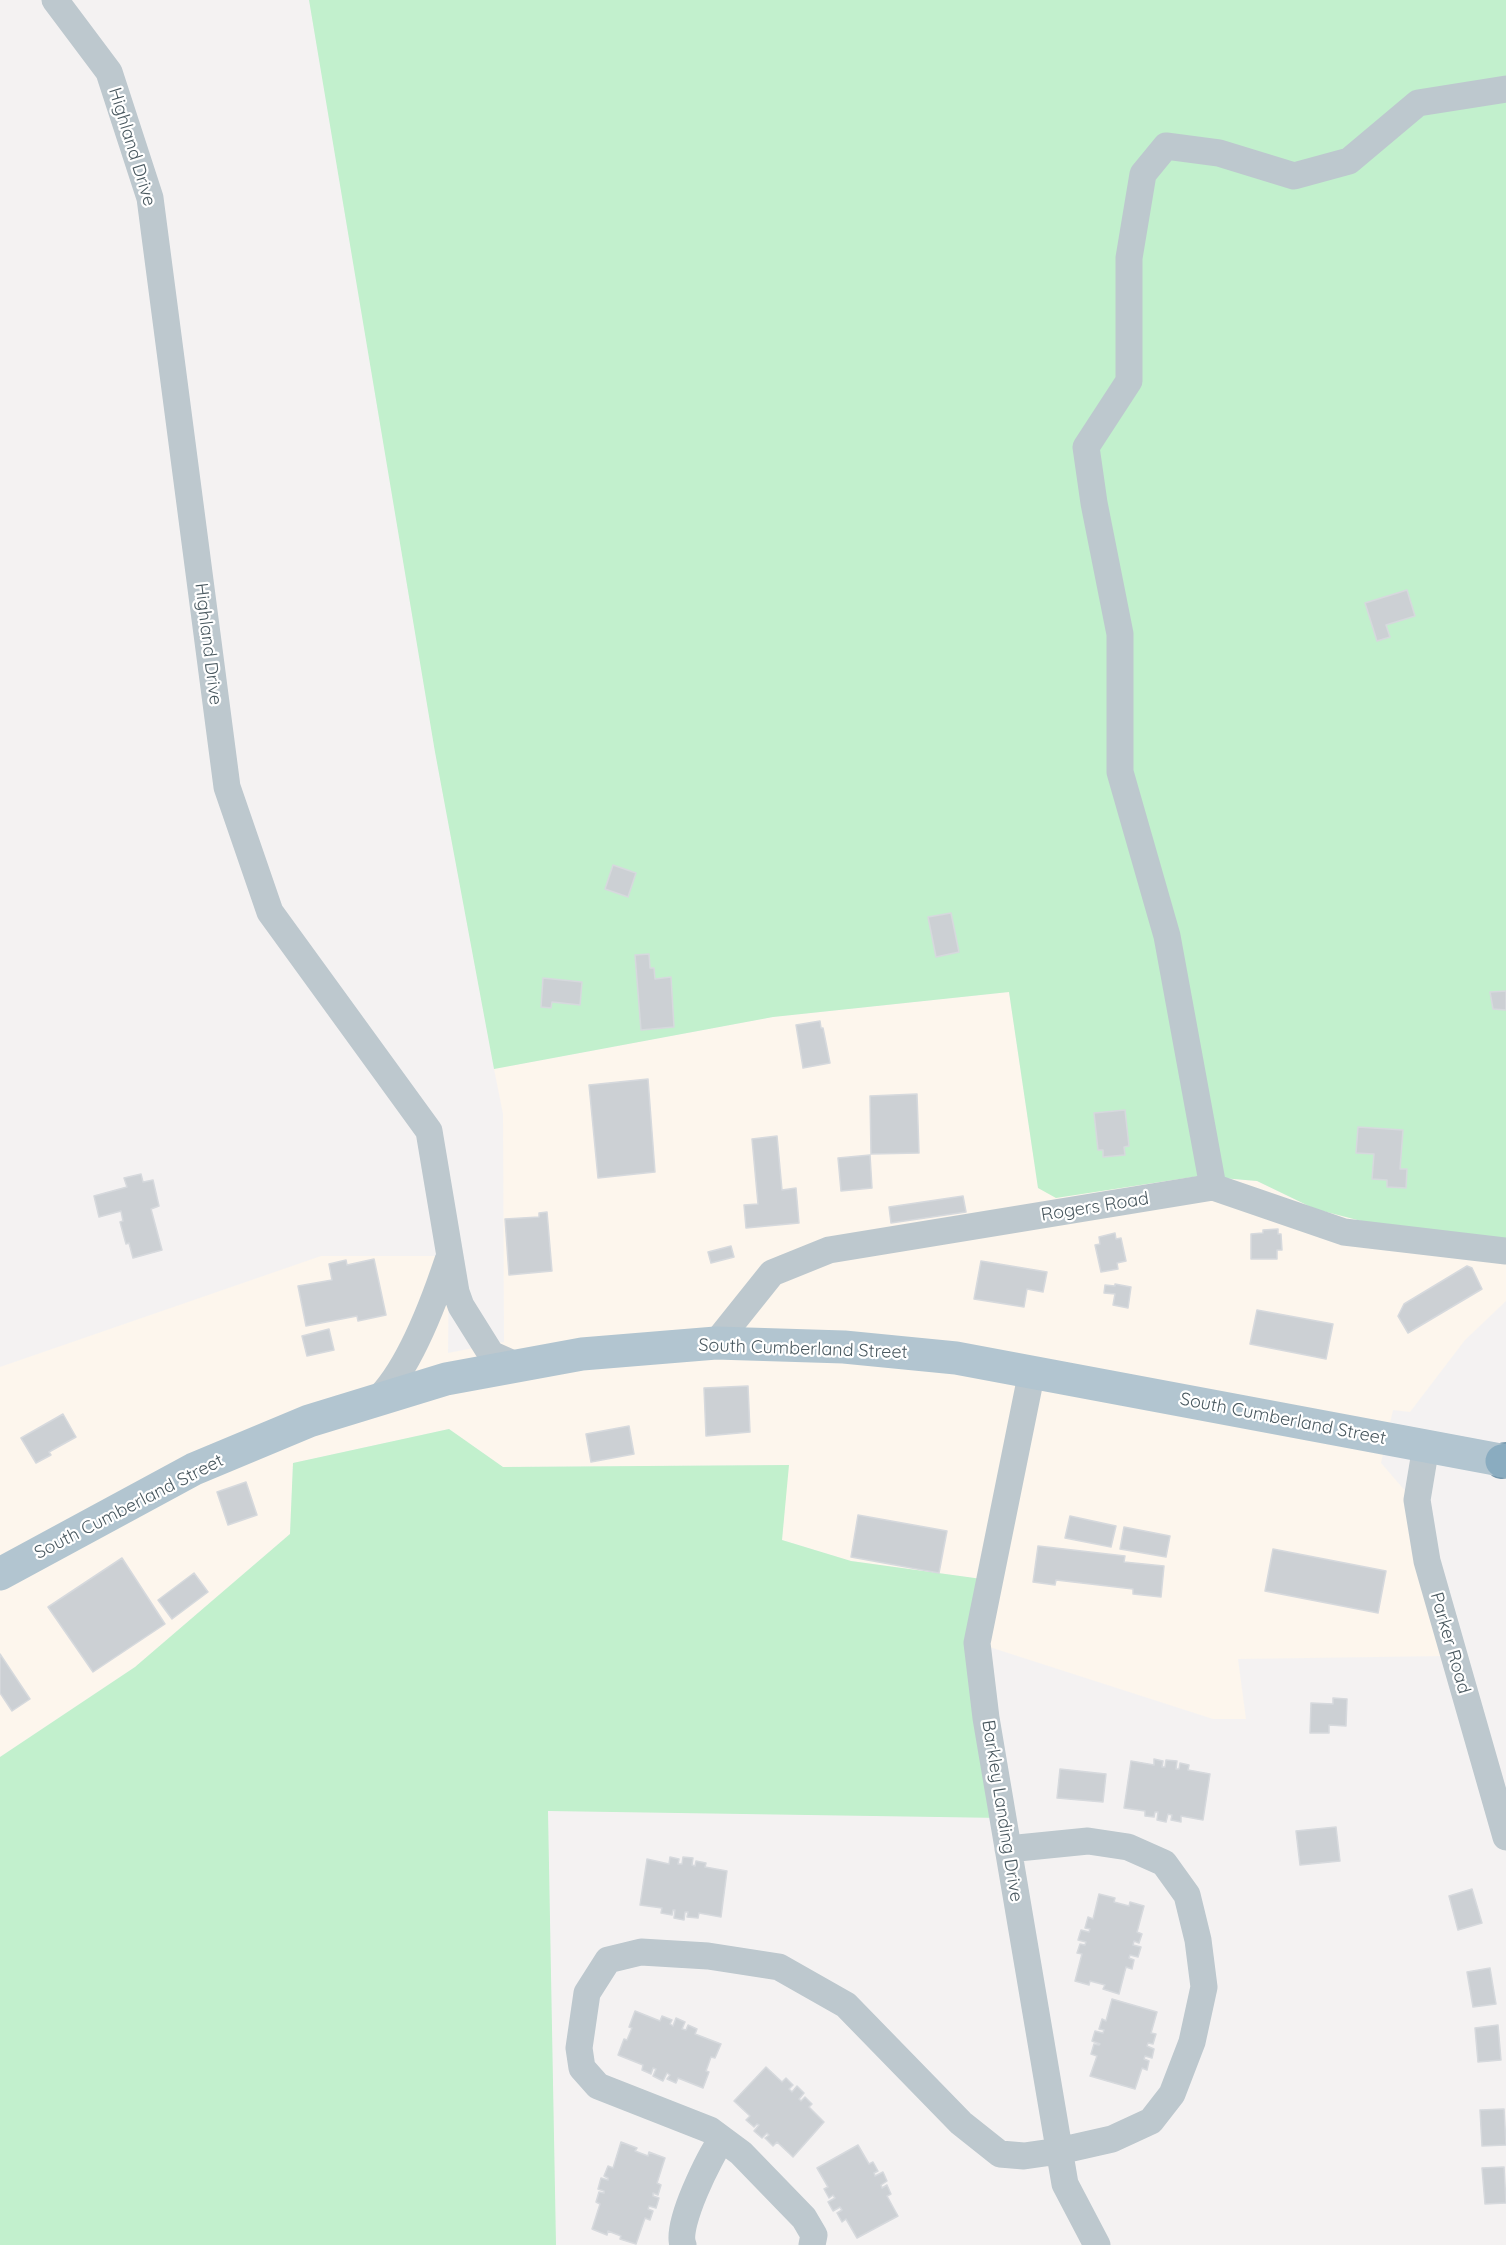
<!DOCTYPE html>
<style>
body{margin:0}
canvas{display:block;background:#f4f2f2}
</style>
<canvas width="1506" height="2245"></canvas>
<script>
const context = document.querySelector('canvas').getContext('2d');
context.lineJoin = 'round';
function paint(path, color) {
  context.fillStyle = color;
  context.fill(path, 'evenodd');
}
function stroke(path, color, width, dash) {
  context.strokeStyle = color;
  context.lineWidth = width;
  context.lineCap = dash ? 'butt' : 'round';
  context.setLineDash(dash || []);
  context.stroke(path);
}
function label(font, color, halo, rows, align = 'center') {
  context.font = font + ' Quicksand,sans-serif';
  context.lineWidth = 4.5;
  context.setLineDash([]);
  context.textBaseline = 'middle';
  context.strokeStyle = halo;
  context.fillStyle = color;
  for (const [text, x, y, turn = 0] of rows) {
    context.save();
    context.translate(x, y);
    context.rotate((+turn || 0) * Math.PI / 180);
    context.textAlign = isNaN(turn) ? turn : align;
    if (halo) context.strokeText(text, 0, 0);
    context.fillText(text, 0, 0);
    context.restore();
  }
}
const commercial = new Path2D(`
 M1009,992L1038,1188L1199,1176L1257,1181L1315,1209L1506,1248V1301L1465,1340L1410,1412L1393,1410L1381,1463L1407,1493L1445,1656L1238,1659L1246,1719H1213L977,1643L989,1580L851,1561L782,1540L788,1465L503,1467L449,1429L293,1463L290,1534L135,1667L0,1757V1367L321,1256H449L448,1353L504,1342L503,1114L494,1069L773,1017Z`);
const green = new Path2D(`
 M309,0H1506V1248L1369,1223L1315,1209L1257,1181L1199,1176L1056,1198L1038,1188L1009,992L773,1017L494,1069L435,752Z
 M449,1429L503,1467L789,1465L782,1540L851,1561L989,1580L977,1643L1003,1818L548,1811L556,2245H0V1757L135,1667L290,1534L293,1463Z`);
const building = new Path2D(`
 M1407,590L1415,616L1386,625L1390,637L1377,641L1365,603Z
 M613,865L636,873L628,897L605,889Z
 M951,913L959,952L936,957L928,917Z
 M649,954L650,968H654L655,979L671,977L674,1027L641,1030L635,955Z
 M543,978L582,982L580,1005L552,1002L551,1008L541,1007Z
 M1506,991V1010L1493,1009L1490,992Z
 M820,1021L821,1028H823L830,1063L803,1068L796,1025Z
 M648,1079L655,1172L598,1178L589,1085Z
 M917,1094L919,1153L871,1154L870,1096Z
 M1125,1110L1129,1146L1124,1147L1125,1155L1103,1157V1150H1098L1094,1113Z
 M1358,1127L1403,1130L1400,1169H1407L1406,1188L1387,1187V1180L1372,1179L1374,1154L1356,1153Z
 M777,1136L782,1190L796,1188L799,1223L746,1228L744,1205L758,1204L752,1139Z
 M870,1155L872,1188L841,1191L838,1158Z
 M141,1174L143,1182L153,1180L159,1206L151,1209L162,1250L133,1258L129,1243L126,1244L120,1222L123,1221L121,1211L99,1217L94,1196L127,1187L124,1178Z
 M963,1196L966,1212L891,1223L889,1207Z
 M547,1212L552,1271L509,1275L505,1219L539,1217V1213Z
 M1278,1229V1234H1281L1282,1250H1277V1259H1251V1234L1263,1233V1230Z
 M1115,1233L1116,1239L1121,1238L1126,1261L1117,1263L1118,1269L1101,1272L1095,1245L1100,1244L1099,1237Z
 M731,1246L734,1257L711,1263L708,1252Z
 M374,1259L386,1315L358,1321L357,1316L306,1326L298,1286L332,1280L329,1264L346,1260L347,1265Z
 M981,1261L1047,1272L1043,1292L1027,1289L1024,1307L974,1299Z
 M1467,1266L1472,1268L1482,1289L1408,1333L1398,1316L1404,1304Z
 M1115,1284L1131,1287L1128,1308L1113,1305L1115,1294L1104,1293L1105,1285L1115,1286Z
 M1257,1310L1333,1324L1326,1359L1250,1344Z
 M329,1329L334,1350L307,1356L302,1336Z
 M748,1386L750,1432L706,1436L704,1388Z
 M63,1414L76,1437L49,1452L51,1455L36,1463L21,1438Z
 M629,1426L634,1454L591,1462L586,1434Z
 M246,1482L257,1515L228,1525L217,1492Z
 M858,1515L947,1531L939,1573L851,1557Z
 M1070,1516L1116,1526L1111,1547L1065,1538Z
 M1124,1527L1170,1536L1166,1557L1120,1549Z
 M1038,1546L1125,1556L1124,1562L1164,1566L1161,1597L1133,1594V1589L1056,1580L1055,1585L1033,1582Z
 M1273,1549L1386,1571L1378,1613L1265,1591Z
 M122,1558L165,1624L93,1672L48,1607Z
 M194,1573L208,1592L172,1619L158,1600Z
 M0,1654L30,1699L12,1711L0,1693Z
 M1333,1698L1347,1699L1346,1726L1329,1725V1733H1310L1311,1703L1333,1704Z
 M1154,1759L1163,1761L1162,1767H1165L1166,1760L1177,1761L1176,1769H1179L1180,1763L1189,1765L1188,1770L1210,1774L1203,1820L1181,1816V1822L1171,1820L1172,1815L1168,1814L1166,1822L1157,1820L1158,1812H1155L1154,1817L1145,1816V1811L1124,1808L1131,1761L1154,1765Z
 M1060,1769L1106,1774L1103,1802L1057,1798Z
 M1336,1827L1340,1861L1300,1865L1296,1831Z
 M670,1857L679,1859L678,1864H682L683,1857L693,1858L692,1865L695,1866L696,1861L706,1863L705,1867L727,1871L721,1917L699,1913L698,1918L687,1917L688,1912H685L684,1920L674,1918L675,1910H673L672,1915L661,1913L662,1908L640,1905L647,1859L669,1864Z
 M1472,1889L1482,1923L1458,1930L1449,1896Z
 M1099,1894L1115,1898L1114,1902L1129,1906L1130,1902L1144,1906L1137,1932L1142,1934L1139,1943L1134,1941L1133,1945L1141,1947L1138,1957L1130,1955L1129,1958L1134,1960L1132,1969L1126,1967L1119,1994L1103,1989L1105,1985L1090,1981L1089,1985L1075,1981L1082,1954L1077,1953L1080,1944L1085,1945L1086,1942L1078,1940L1081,1930L1089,1932L1090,1929L1085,1928L1088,1917L1093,1919Z
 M1490,1968L1496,2004L1473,2007L1467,1972Z
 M1112,1999L1157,2012L1151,2033L1156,2034L1153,2044L1148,2043L1147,2046L1154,2049L1152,2058L1145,2056L1144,2059L1149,2061L1147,2070L1142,2068L1135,2089L1090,2076L1097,2056L1091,2054L1094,2044L1099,2045L1100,2044L1092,2041L1095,2031L1103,2033L1104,2030L1099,2029L1102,2019L1106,2021Z
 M635,2011L660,2021L662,2016L672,2020L670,2024L673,2026L676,2018L685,2022L682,2029L686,2030L688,2025L697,2029L695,2034L721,2044L715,2058L711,2057L706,2071L709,2072L703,2088L678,2078L676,2083L667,2079L670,2075L667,2073L663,2081L653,2076L656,2069L653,2068L651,2074L642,2070L643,2065L618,2055L624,2039L627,2040L632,2028L629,2027Z
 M1498,2025L1501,2060L1478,2062L1475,2028Z
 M766,2067L782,2082L786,2078L793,2085L789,2089L792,2092L797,2086L804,2093L799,2099L801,2101L805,2097L812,2104L809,2107L824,2122L793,2157L777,2142L773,2146L765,2138L769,2135L767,2133L762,2138L754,2131L759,2125L757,2124L754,2127L746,2120L750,2116L734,2101Z
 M1504,2109L1506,2145L1482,2146L1480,2110Z
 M621,2142L637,2148L635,2151L648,2156L649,2152L665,2158L657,2183L661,2185L658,2195L653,2193V2196L659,2198L656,2208L649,2206L648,2209L653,2211L650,2220L645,2218L636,2244L620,2239L621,2236L608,2231L607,2235L592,2229L600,2204L596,2202L599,2192L604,2193V2191L598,2189L601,2178L608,2180V2178L604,2176L608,2166L613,2168Z
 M858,2145L869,2164L873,2162L878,2171L874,2173L875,2176L883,2172L887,2181L881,2185L882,2188L887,2185L891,2194L887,2196L898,2216L857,2238L846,2219L842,2222L837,2213L842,2210L840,2207L833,2211L828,2202L835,2198L833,2195L829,2198L824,2189L828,2187L817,2168Z
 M1504,2167L1506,2203L1485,2204L1482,2168Z`);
const minor = new Path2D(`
 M55,0L109,72L150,198L227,787L270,912L429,1131L456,1292L461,1306L491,1354L518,1366
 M1213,1187L1167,936L1120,772V634L1094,503L1086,447L1129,381V258L1143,174L1166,146L1219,153L1294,176L1349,161L1418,103L1506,89
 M716,1343L772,1273L829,1250L1213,1187L1344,1232L1506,1251
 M1032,1371L977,1643L986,1718L1065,2184L1097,2245
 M376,1401C409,1370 434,1302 448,1260
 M1426,1446L1417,1500L1427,1561L1506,1837
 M683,2245C675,2225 710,2156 722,2139
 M812,2245L814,2235L804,2218L741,2153L710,2130L598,2086L582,2068L579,2048L587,1993L608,1960L641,1952L708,1956L779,1967L846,2005L961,2123L1000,2154L1024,2156L1059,2151L1112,2139L1151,2121L1172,2094L1192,2042L1204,1987L1198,1940L1187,1895L1164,1863L1128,1847L1088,1841L1008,1849`);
const major = new Path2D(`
 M0,1574L194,1469L309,1421L446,1379L582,1354L716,1343L844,1347L956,1358L1506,1461`);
const highway = new Path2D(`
 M1502,1461L1506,1460`);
const streetNames = [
 ["Highland Drive",132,147,73],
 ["Highland Drive",208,644,83],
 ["Rogers Road",1095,1207,-9],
 ["South Cumberland Street",803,1349,2],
 ["South Cumberland Street",1283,1419,11],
 ["South Cumberland Street",129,1507,-27],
 ["Parker Road",1450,1643,74],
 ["Barkley Landing Drive",1002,1811,81]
];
paint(commercial, '#fdf6ed');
paint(green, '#c2f0cd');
paint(building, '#ccd0d4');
stroke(building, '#d6d9dd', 1.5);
stroke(highway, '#7597ac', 36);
stroke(minor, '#bdc8ce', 27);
stroke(major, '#b2c5d0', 33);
stroke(highway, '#8aacc0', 33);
label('18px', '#49585f', '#fff', streetNames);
</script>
